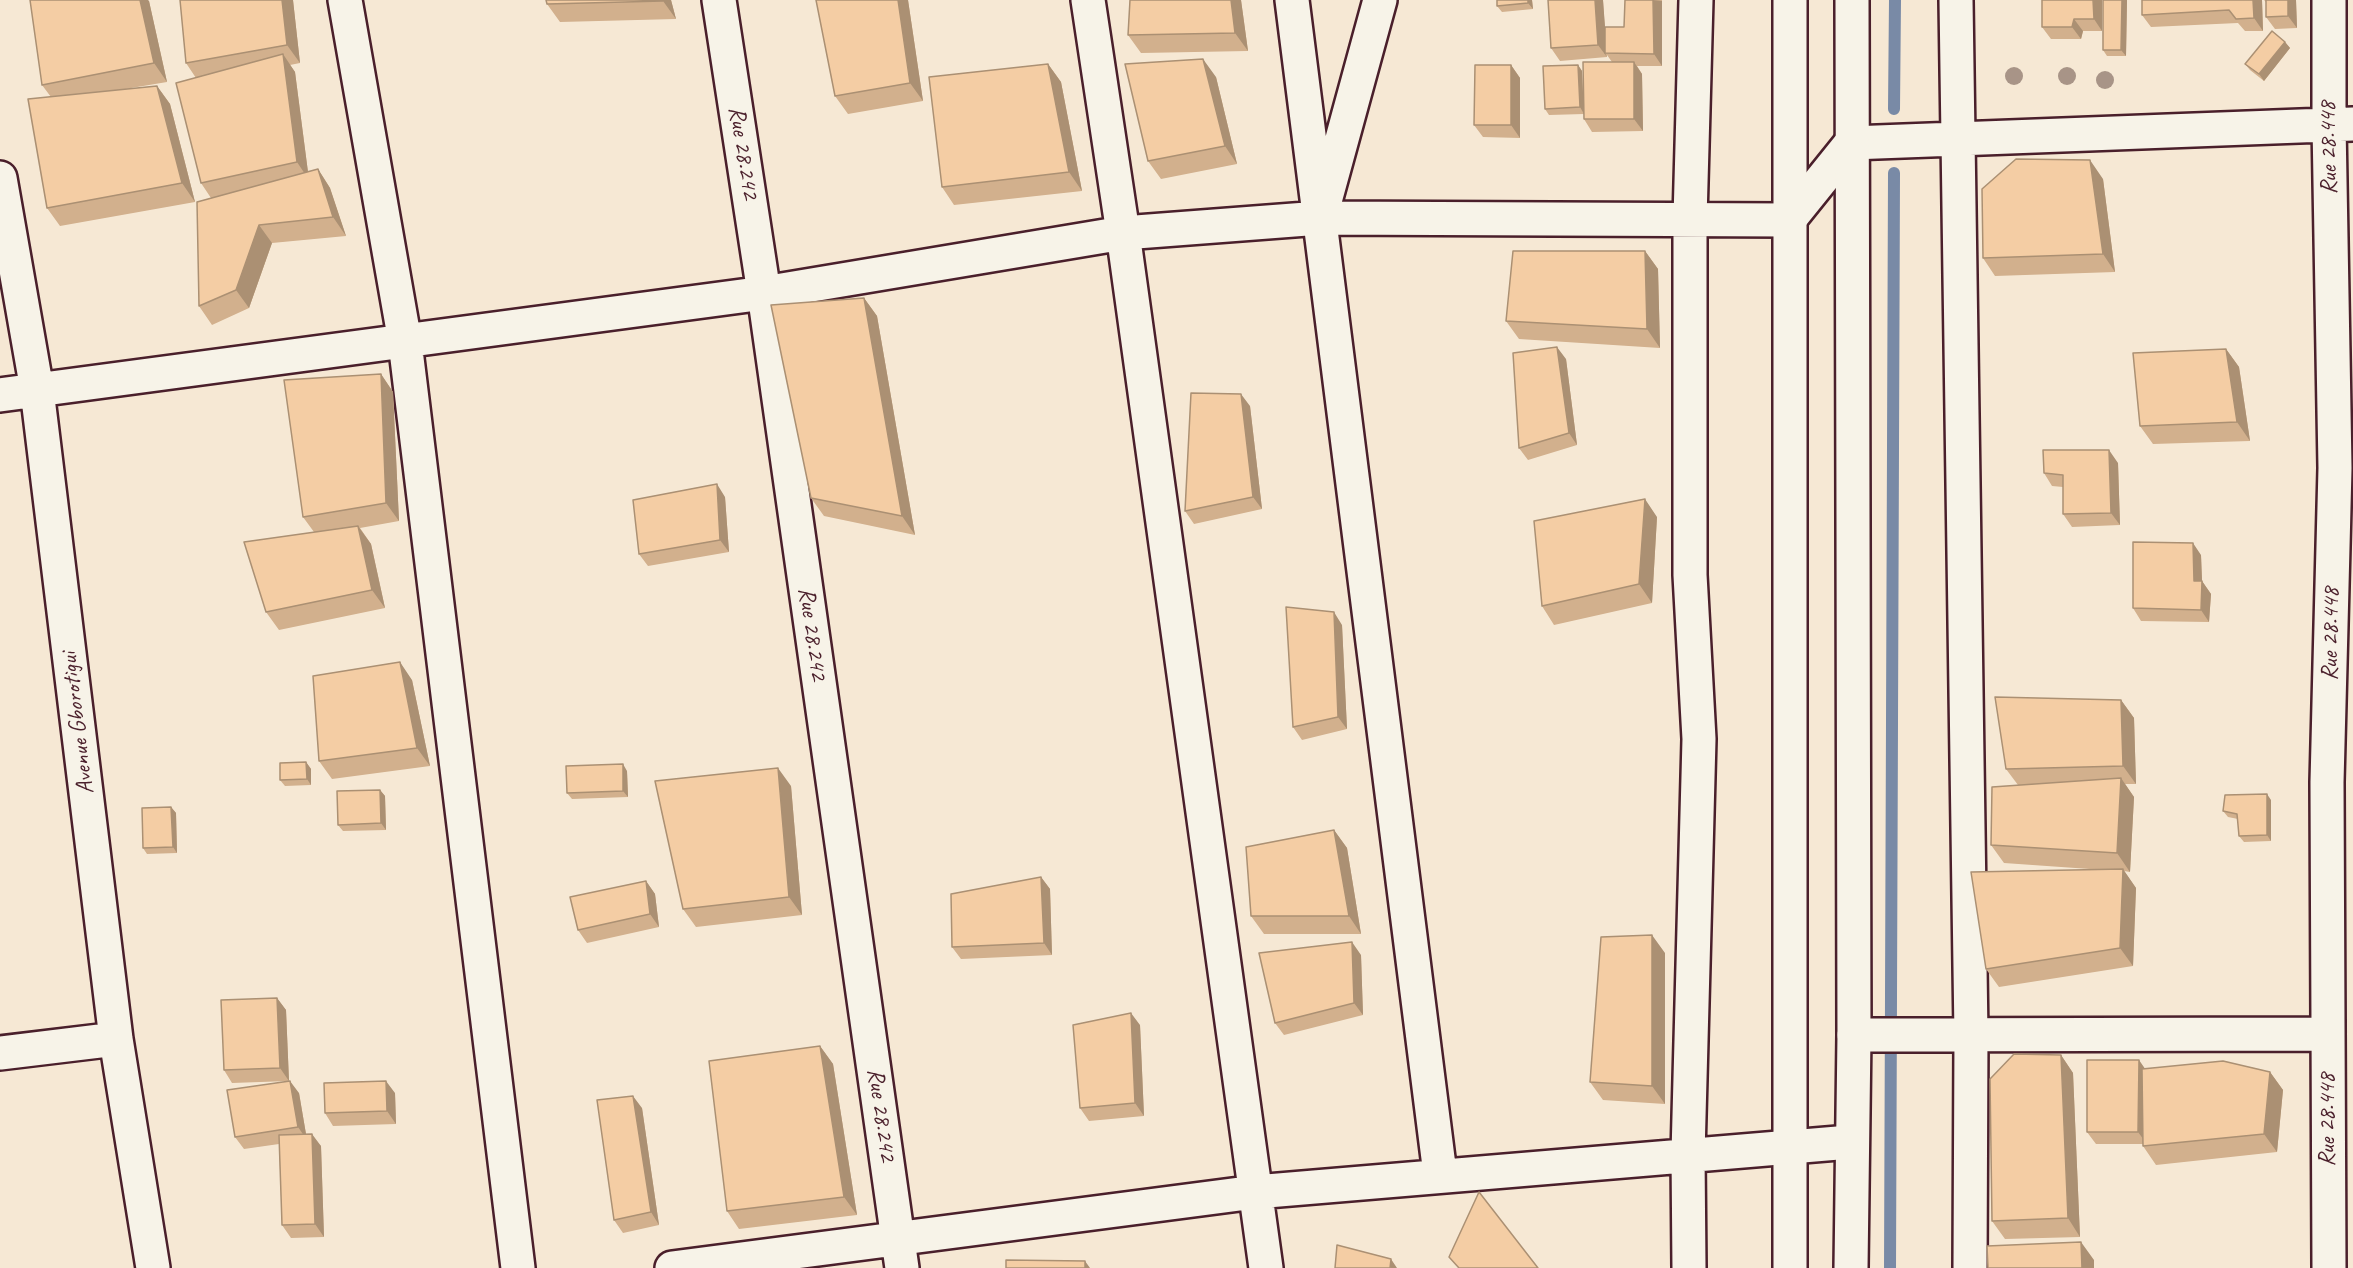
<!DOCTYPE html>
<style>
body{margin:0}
canvas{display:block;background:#f6e8d4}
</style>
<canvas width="2353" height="1268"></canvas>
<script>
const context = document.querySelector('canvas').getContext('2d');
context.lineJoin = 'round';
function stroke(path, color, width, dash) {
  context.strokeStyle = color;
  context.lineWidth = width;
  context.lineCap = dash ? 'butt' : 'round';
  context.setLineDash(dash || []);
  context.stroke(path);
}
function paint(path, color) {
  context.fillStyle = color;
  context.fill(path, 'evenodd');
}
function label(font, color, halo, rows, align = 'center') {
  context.font = font + ' Caveat,sans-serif';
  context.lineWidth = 4.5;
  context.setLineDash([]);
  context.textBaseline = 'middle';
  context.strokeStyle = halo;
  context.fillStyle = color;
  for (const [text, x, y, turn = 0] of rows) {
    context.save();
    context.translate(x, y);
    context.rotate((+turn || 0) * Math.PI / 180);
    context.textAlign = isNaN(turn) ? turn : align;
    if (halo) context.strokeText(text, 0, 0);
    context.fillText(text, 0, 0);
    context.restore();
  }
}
const stream = new Path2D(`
 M1894,109L1895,0
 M1890,1268L1894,173`);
const minor = new Path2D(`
 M345,0L405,342L518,1268
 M719,0L764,293L902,1268
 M1088,0L1123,233L1266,1268
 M1292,0L1440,1174
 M1956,0L1971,1035L1970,1268
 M0,178L37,390L116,1039L153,1268
 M1324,205L1380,0
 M0,395L764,293L1123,233L1320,218L1789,220L1851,143L2353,124
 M1854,1035L2328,1034
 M0,1053L116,1039
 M672,1268L1255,1192L1850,1142
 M1689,1268L1688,1154L1699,739L1690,575V219L1696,0
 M2329,1268L2327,782L2335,468L2329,124V0`);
const major = new Path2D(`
 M1790,1268V0
 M1851,1268L1854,1035L1852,0`);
const trees = [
 [2014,76],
 [2067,76],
 [2105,80]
];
const wall = new Path2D(`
 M180,0H293L300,63L290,65L295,72L308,172L318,169L330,188L346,236L272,243L249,308L212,325L199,306L211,198L201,183L196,78L186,63Z
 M546,0H671L676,19L560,22L547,4Z
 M816,0H908L923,101L848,114L835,96Z
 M1130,0H1241L1248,51L1141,53L1128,35Z
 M1497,0H1532L1533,9L1502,12L1497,6Z
 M1548,0H1603L1605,31L1624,27L1625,0H1662V66H1637L1642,74L1643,131L1592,132L1584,119V114L1549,115L1545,109L1578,65L1582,71L1583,98L1612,62L1607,55V57L1560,61L1551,48Z
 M2102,0V31H2083L2081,39H2051L2042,27Z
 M2103,0H2127L2126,56H2107L2103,50Z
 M2142,0H2262L2263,31H2245L2238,23L2151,27L2142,15Z
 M2264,0H2296L2297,28L2275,29L2266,17V2Z
 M149,1L167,82L125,89L157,86L170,104L195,202L60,226L47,208L51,97L42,85Z
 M2285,42L2290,48L2264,81L2250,70L2245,64Z
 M1048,64L1061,82L1082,191L954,205L942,187Z
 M1511,65L1520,78V138L1483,137L1474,125Z
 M1216,77L1237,164L1161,179L1148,161Z
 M2103,179L2115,272L1995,276L1983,258Z
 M1645,251L1658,269L1660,348L1519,339L1506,321Z
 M864,298L877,316L915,535L824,516L811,498Z
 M2226,349L2239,367L2250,441L2153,444L2140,426Z
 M1566,359L1577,445L1528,460L1519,448Z
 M381,374L393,392L399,521L360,528L371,544L385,608L279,630L266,612L314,532L303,517Z
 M1250,406L1262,509L1194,524L1185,511Z
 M2118,463L2120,525L2072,527L2063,514V487L2052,486L2044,473Z
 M725,497L729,552L648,566L639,554Z
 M1657,517L1652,603L1554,625L1542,606Z
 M2201,555L2202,581L2211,594L2209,622L2141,621L2133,608Z
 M1342,625L1347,729L1302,740L1293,727Z
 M412,680L430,766L332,779L319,761Z
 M2121,700L2134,718L2136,784H2125L2134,797L2130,872L2124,871L2136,888L2133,966L1999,987L1986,969L2104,870L2004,863L1991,845L2018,785L2006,769Z
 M306,762L311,769V785L285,786L280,780Z
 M627,771L628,797L572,799L567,793Z
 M791,786L802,915L696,927L683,909Z
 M380,790L385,796L386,830L343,831L338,825Z
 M2271,800V841L2244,842L2239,836L2238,819L2228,817L2223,811Z
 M171,807L176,813L177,853L147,854L143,848Z
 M1334,830L1347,848L1361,934H1264L1251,916Z
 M1041,877L1050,889L1052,955L961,959L952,947Z
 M646,881L655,894L659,927L587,943L578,930Z
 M1665,953V1104L1603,1100L1590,1082Z
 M1361,955L1363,1015L1284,1035L1275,1023Z
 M277,998L286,1010L289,1081L232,1083L224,1070Z
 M1140,1025L1144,1116L1089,1121L1080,1108Z
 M820,1046L833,1064L857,1215L739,1229L727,1211Z
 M2061,1055L2073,1073L2080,1237L2005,1239L1992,1221Z
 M2145,1068L2270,1072L2283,1090L2277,1152L2156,1165L2143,1146V1144H2096L2087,1132Z
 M299,1093L306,1134L321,1146L324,1237L291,1238L282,1225L279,1144L244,1149L235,1137Z
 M395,1093L396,1124L333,1126L325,1113Z
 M642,1108L659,1225L623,1233L614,1220Z`);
const shadedWall = new Path2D(`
 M140,0H148L149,1L167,82L154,63Z
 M282,0H293L300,63L287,45Z
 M663,0H671L676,19L663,1Z
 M898,0H908L923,101L910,83Z
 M1231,0H1241L1248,51L1235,33Z
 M1528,0H1532L1533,9L1528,3Z
 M1595,0H1603L1607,53H1605L1607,57L1598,45Z
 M1653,0L1662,1V66L1654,54Z
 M2093,0H2102V31L2094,19Z
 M2122,0H2127L2126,56L2121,50Z
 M2253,0H2262L2263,31L2254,18Z
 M2288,0H2296L2297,28L2288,16Z
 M2074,19L2083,31L2081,39L2072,27Z
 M2285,42L2290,48L2264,81L2259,74Z
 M283,54L295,72L309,180L297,162Z
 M1203,59L1216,77L1237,164L1225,146Z
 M1634,62L1642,74L1643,131L1634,119Z
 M1048,64L1061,82L1082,191L1069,172Z
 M1511,65L1520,78V138L1511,125Z
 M1578,65L1582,71L1584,114L1580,107Z
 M157,86L170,104L195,202L182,183Z
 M2090,160L2103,179L2115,272L2103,254Z
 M318,169L330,188L346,236L333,217Z
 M259,225L272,243L249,308L236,290Z
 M1645,251L1658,269L1660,348L1647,329Z
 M864,298L877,316L915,535L902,516Z
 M1557,347L1566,359L1577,445L1569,433Z
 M2226,349L2239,367L2250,441L2237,422Z
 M381,374L393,392L399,521L386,503Z
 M1241,394L1250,406L1262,509L1253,497Z
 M2109,450L2118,463L2120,525L2111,513Z
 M717,484L725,497L729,552L720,540Z
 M1645,499L1657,517L1652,603L1639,584Z
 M358,526L371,544L385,608L372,590Z
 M2193,543L2201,555L2202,581L2211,594L2209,622L2201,610L2194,581Z
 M1334,612L1342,625L1347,729L1338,717Z
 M400,662L412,680L430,766L417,748Z
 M2121,700L2134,718L2136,784L2123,766Z
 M306,762L311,769V785L307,779Z
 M623,764L627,771L628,797L623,791Z
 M778,768L791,786L802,915L789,897Z
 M2121,778L2134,797L2130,872L2117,853Z
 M380,790L385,796L386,830L381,823Z
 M2267,794L2271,800V841L2267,835Z
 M171,807L176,813L177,853L173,847Z
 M1334,830L1347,848L1361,934L1349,916Z
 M2123,869L2136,888L2133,966L2120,948Z
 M1041,877L1050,889L1052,955L1044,943Z
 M646,881L655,894L659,927L650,914Z
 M1652,935L1665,953V1104L1652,1086Z
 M1352,942L1361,955L1363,1015L1354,1003Z
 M277,998L286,1010L289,1081L280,1068Z
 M1131,1013L1140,1025L1144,1116L1135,1103Z
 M820,1046L833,1064L857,1215L844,1197Z
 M2061,1055L2073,1073L2080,1237L2068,1218Z
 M2139,1060L2148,1073L2147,1144L2138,1132Z
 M2270,1072L2283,1090L2277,1152L2264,1134Z
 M290,1081L299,1093L307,1140L298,1127Z
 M386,1081L395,1093L396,1124L387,1111Z
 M633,1096L642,1108L659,1225L651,1212Z
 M312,1134L321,1146L324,1237L315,1224Z
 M2081,1242L2094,1260V1268H2082Z
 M1391,1259L1397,1268H1390Z
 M1085,1261L1090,1268H1085Z`);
const building = new Path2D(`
 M30,0H140L154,63L42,85Z
 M180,0H282L287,45L186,63Z
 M546,0H663V1L547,4Z
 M816,0H898L910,83L835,96Z
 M1130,0H1231L1235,33L1128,35Z
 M1497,0H1528V3L1497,6Z
 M1548,0H1595L1598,45L1551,48Z
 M1625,0H1653L1654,54L1605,53V27H1624Z
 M2042,0H2093L2094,19H2074L2072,27H2042Z
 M2103,0H2122L2121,50H2103Z
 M2142,0H2253L2254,18L2236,19L2229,10L2142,15Z
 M2266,0H2288V16L2266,17Z
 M2272,31L2285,42L2259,74L2245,64Z
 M283,54L297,162L201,183L176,83Z
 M1203,59L1225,146L1148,161L1125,64Z
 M1583,62H1634V119H1584Z
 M1048,64L1069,172L942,187L929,77Z
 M1475,65H1511V125H1474Z
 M1578,65L1580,107L1545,109L1543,66Z
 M157,86L182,183L47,208L28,99Z
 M2016,159L2090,160L2103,254L1983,258L1982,189Z
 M318,169L333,217L259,225L236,290L199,306L197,202Z
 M1513,251H1645L1647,329L1506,321Z
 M864,298L902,516L811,498L771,305Z
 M1557,347L1569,433L1519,448L1513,353Z
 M2226,349L2237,422L2140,426L2133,353Z
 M381,374L386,503L303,517L284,380Z
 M1191,393L1241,394L1253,497L1185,511Z
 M2043,450H2109L2111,513L2063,514V475L2044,473Z
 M717,484L720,540L639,554L633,500Z
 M1645,499L1639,584L1542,606L1534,521Z
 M358,526L372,590L266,612L244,542Z
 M2133,542L2193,543L2194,581H2202L2201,610L2133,608Z
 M1286,607L1334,612L1338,717L1293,727Z
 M400,662L417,748L319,761L313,676Z
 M1995,697L2121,700L2123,766L2006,769Z
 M306,762L307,779L280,780V763Z
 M623,764V791L567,793L566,766Z
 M778,768L789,897L683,909L655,781Z
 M2121,778L2117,853L1991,845L1992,787Z
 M380,790L381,823L338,825L337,791Z
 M2267,794V835L2239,836L2237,814L2223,811L2225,795Z
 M171,807L173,847L143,848L142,808Z
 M1334,830L1349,916H1251L1246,847Z
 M2123,869L2120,948L1986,969L1971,872Z
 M1041,877L1044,943L952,947L951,894Z
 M646,881L650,914L578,930L570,897Z
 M1652,935V1086L1590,1082L1601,937Z
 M1352,942L1354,1003L1275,1023L1259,953Z
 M277,998L280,1068L224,1070L221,1000Z
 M1131,1013L1135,1103L1080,1108L1073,1025Z
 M820,1046L844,1197L727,1211L709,1061Z
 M2014,1054L2061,1055L2068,1218L1992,1221L1990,1079Z
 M2087,1060H2139L2138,1132H2087Z
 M2223,1061L2270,1072L2264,1134L2143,1146L2142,1069Z
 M290,1081L298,1127L235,1137L227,1090Z
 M386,1081L387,1111L325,1113L324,1083Z
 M633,1096L651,1212L614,1220L597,1100Z
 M312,1134L315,1224L282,1225L279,1135Z
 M1479,1192L1538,1268H1459L1449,1257Z
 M2081,1242L2082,1268H1988L1987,1246Z
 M1337,1245L1391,1259L1390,1268H1335Z
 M1006,1260L1085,1261V1268H1006Z`);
const streetNames = [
 ["Rue 28.448",2329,148,-91],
 ["Rue 28.242",743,153,81],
 ["Rue 28.242",812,634,82],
 ["Rue 28.448",2331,634,-89],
 ["Avenue Gborotigui",78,723,-97],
 ["Rue 28.242",881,1115,82],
 ["Rue 28.448",2328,1120,-90]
];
stroke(stream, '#798aa6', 12);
stroke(minor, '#4a1f2b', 38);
stroke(major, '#4a1f2b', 38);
stroke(minor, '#f7f3e8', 33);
stroke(major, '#f7f3e8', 33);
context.fillStyle = '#a89487';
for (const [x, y] of trees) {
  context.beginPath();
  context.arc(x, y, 9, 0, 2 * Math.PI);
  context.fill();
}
paint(wall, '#d2b08d');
paint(shadedWall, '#ab9073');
paint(building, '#f4cda4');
stroke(building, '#ab9073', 1.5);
label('24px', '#4a1f2b', '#f7f3e8', streetNames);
</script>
